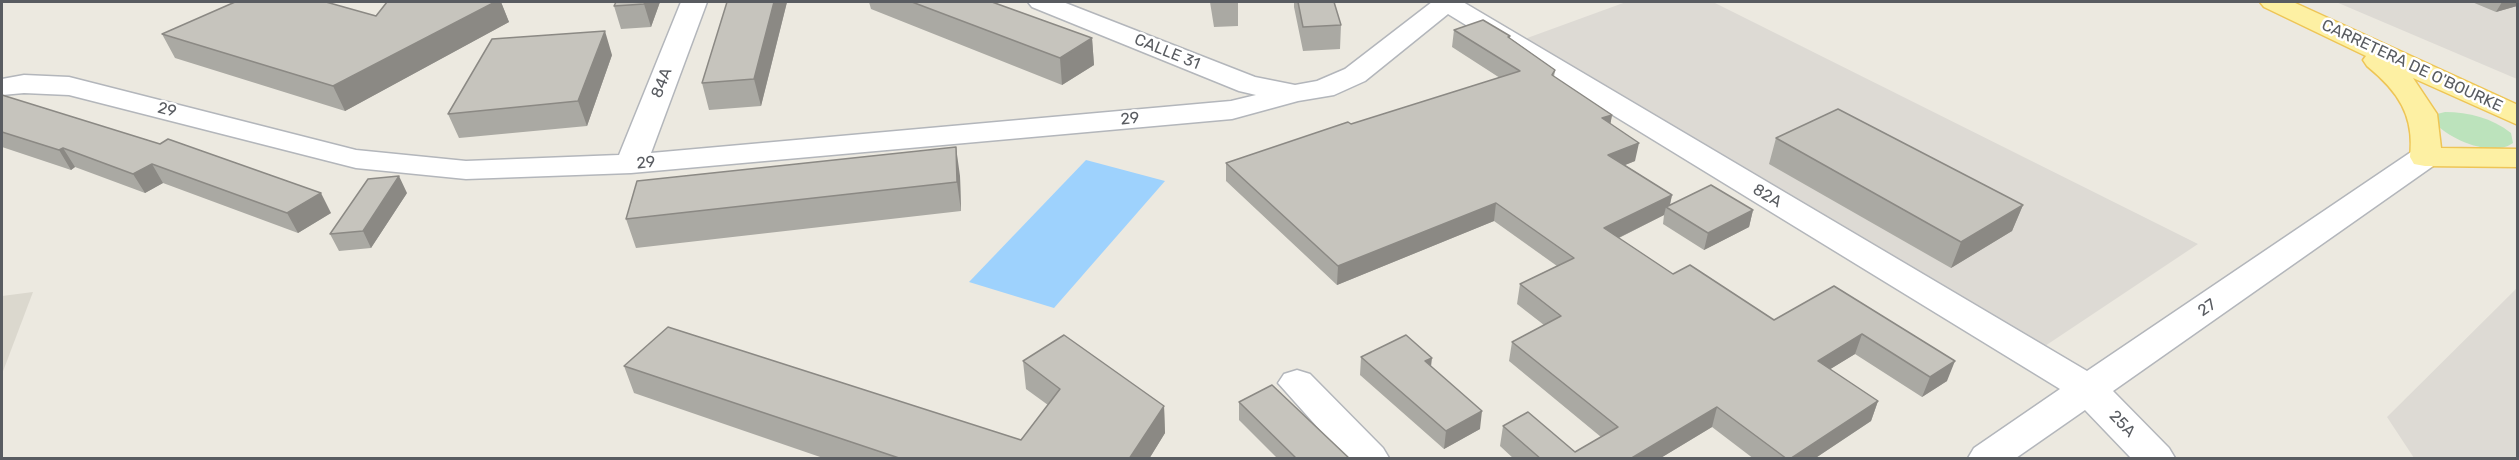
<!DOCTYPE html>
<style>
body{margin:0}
#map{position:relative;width:2519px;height:460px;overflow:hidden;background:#ece9e0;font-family:Rubik,sans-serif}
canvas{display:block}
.frame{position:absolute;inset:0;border:3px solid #595c61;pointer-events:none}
</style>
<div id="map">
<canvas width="2519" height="460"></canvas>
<div class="frame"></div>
</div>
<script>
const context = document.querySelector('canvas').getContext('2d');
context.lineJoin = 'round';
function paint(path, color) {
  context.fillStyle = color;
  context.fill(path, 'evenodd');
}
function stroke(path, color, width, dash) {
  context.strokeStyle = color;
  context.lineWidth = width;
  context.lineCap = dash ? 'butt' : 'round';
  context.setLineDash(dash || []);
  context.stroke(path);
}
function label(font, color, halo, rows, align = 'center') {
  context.font = font + ' Rubik,sans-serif';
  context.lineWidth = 5;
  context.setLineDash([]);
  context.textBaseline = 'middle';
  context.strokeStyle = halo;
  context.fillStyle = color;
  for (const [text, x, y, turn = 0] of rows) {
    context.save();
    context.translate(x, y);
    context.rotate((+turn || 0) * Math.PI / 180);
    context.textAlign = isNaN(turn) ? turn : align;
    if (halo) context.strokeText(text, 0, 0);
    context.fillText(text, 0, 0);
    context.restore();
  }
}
const industrial = new Path2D(`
 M1626,2H1713L2198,244L2039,350L1519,41Z
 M2336,2H2517V79Z
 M2517,288V458H2414L2387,417Z`);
const education = new Path2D(`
 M33,292L2,374V296Z`);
const green = new Path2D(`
 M2445,112C2469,112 2492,118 2511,133L2513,143C2493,158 2450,140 2435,123L2437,114Z`);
const water = new Path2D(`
 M1086,160L1165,181L1054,308L969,282Z`);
const minor = new Path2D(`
 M681,2H707L651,153L1231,101L1256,95L1239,91L1032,7L1028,2H1063L1255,77L1295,85L1317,81L1345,69L1432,2H1463L2087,371L2414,150L2425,148L2436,150L2440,157L2436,164L2113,391L2169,448L2175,458H2131L2085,410L2016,458H1968L1974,448L2060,389L1448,14L1365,81L1334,95L1298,101L1232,119L631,173L466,179L356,168L69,95L24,93L2,95V79L24,75L69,77L356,150L466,161L619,155Z
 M1297,370L1310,374L1383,448L1389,458H1345L1278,383L1284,374Z`);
const major = new Path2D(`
 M2260,2H2293L2518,105V125L2413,78L2437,114L2441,148L2518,149V167L2425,166L2414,164L2410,157C2415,116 2398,91 2367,66L2363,60L2366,56L2264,7Z`);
const wall = new Path2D(`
 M387,2H501L509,22L345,111L175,58L162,34L376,16Z
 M660,2L651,27L621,29L614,6Z
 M727,2H787L761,106L709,110L702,83Z
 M869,2H992L1092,38L1094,65L1062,85L871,9Z
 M1210,2H1238V26L1214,27Z
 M1294,2H1334L1341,25L1340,49L1303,51L1294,7Z
 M2472,2H2517V6L2496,12Z
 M1454,30L1510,36V38L1555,70L1554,77L1612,115L1610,124L1635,161L1625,165L1672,195L1670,205L1753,210L1749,227L1704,250L1663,224L1664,215L1619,238L1673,274L1774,320L1834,286L1947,381L1922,397L1855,354L1830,369L1878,401L1871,421L1814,459H1754L1712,427L1659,459H1514L1500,446L1503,426L1575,452L1601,437L1509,361L1512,342L1544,325L1517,304L1520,284L1557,266L1494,221L1337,285L1226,181V163L1500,78L1452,47Z
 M612,55L587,126L459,138L448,114Z
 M2,95L331,213L298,233L163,183L145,193L75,167L71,170L2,147Z
 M1776,138L2023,205L2012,231L1951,268L1769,164Z
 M960,176L961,211L636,248L626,219Z
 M407,193L371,248L339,251L330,234Z
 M1361,357L1431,366L1480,429L1444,449L1360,375Z
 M1023,361L1164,406L1165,433L1149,459H826L634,393L624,366L1021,440L1048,405L1026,389Z
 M1239,402L1350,459H1278L1239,420Z`);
const shadedWall = new Path2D(`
 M495,2H501L509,22L345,111L333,86Z
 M645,2H660L651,27L644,4Z
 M774,2H787L761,106L754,79Z
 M2502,2H2517V6L2496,12Z
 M605,31L612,55L587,126L578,101Z
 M1092,38L1094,65L1062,85L1060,58Z
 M1612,115L1609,132L1602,118Z
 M1639,143L1635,161L1605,173L1608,155Z
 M956,147L960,176L961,211L957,182Z
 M63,148L75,167L71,170L59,150Z
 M152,164L163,183L145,193L133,174Z
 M399,176L407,193L371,248L363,231Z
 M321,193L331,213L298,233L287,213Z
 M1672,195L1669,208L1666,207L1664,215L1600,247L1604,228Z
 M1496,203L1494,221L1337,285L1338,266Z
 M2023,205L2012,231L1951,268L1961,242Z
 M1753,210L1749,227L1704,250L1708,233Z
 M1862,334L1855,354L1811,381L1818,361Z
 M1432,358L1430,375L1425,361Z
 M1955,361L1947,381L1922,397L1930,377Z
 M1878,401L1871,421L1814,459H1790Z
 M1164,406L1165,433L1149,459H1129Z
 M1717,407L1712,427L1659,459H1630Z
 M1482,411L1480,429L1444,449L1446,431Z`);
const building = new Path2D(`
 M235,2H326L376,16L387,2H495L333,86L162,34Z
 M616,2H645L644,4L614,6Z
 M727,2H774L754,79L702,83Z
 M912,2H992L1092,38L1060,58Z
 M1298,2H1334L1341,25L1303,27Z
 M1483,20L1510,36L1508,37L1555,70L1552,75L1612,115L1602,118L1639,143L1608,155L1672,195L1604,228L1673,274L1690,265L1774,320L1834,286L1955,361L1930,377L1862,334L1818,361L1878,401L1790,459H1787L1717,407L1630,459H1541L1503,426L1528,412L1575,452L1618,427L1512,342L1561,316L1520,284L1574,258L1496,203L1338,266L1226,163L1348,122L1351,124L1520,71L1454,30Z
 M605,31L578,101L448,114L492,39Z
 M2,95L160,144L168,139L321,193L287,213L152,164L133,174L63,148L59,150L2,132Z
 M1838,109L2023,205L1961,242L1776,138Z
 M956,147L957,182L626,219L637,181Z
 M399,176L363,231L330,234L368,179Z
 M1711,185L1753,210L1708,233L1666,207Z
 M668,327L1021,440L1060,389L1023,361L1064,335L1164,406L1129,459H902L624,366Z
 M1406,335L1432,358L1425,361L1482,411L1446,431L1361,357Z
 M1272,385L1350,459H1297L1239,402Z`);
const streetNames = [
 ["CALLE 31",1167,52,22],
 ["CARRETERA DE O'BOURKE",2412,66,25],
 ["84A",662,83,-69],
 ["29",167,110,14],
 ["29",1130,119,-5],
 ["29",646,163,-5],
 ["82A",1767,196,31],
 ["27",2207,308,-35],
 ["25A",2122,424,46]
];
paint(industrial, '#dddad4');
paint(education, '#dbd8ce');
paint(green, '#bce3bc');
paint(water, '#9ed2fd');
stroke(minor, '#b3b6bb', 3);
stroke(major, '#eec556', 3);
paint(minor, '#fff');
paint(major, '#fdf0a3');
paint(wall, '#aaa9a3');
paint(shadedWall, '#8b8984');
paint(building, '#c6c4bd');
stroke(building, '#8b8984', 1.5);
label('16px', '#595c61', '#fff', streetNames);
</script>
